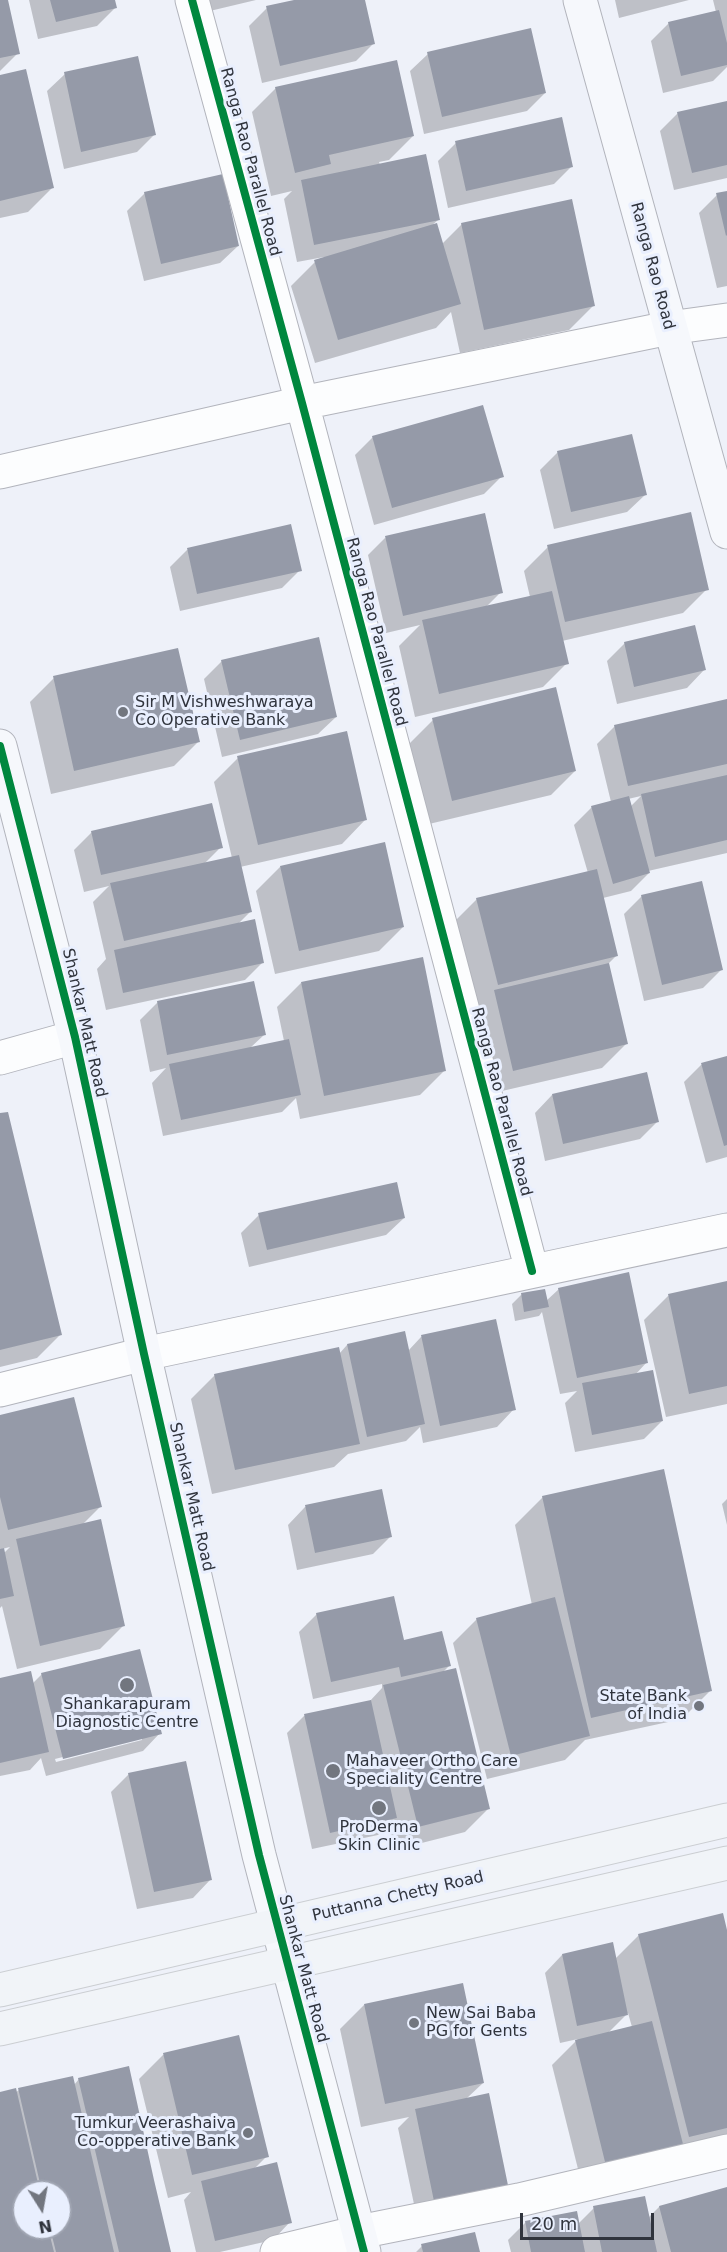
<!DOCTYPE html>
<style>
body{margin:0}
#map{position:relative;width:727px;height:2252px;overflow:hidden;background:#eef1f9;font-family:"DejaVu Sans",sans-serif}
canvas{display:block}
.north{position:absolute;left:12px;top:2180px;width:60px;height:60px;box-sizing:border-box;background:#e9effe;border:2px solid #9fa4b1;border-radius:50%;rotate:169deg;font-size:16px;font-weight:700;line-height:24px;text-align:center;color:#30343d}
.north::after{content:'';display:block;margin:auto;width:21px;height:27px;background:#72767f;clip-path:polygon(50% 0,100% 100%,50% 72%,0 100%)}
.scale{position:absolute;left:520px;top:2213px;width:134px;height:27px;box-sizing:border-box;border:3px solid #30343d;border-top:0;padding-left:8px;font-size:18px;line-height:21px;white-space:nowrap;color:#30343d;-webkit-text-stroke:4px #e9effe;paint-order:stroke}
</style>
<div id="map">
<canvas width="727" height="2252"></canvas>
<div class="north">N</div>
<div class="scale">20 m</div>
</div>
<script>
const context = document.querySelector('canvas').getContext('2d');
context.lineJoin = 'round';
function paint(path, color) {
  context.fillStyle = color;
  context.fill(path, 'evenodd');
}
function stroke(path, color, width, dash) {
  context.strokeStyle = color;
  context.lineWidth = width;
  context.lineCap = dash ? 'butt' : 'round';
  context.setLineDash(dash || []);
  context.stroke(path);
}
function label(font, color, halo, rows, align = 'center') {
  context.font = font + ' "DejaVu Sans",sans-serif';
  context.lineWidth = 6;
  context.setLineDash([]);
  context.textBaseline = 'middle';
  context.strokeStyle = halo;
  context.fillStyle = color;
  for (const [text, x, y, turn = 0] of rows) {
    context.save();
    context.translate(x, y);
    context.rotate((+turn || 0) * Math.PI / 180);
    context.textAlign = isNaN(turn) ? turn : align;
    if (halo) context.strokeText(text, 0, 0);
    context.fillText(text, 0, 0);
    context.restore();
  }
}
const shadow = new Path2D(`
 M0,0H7L18,53L0,71Z
 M29,0H113L115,8L97,26L38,39Z
 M190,0H256L193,15Z
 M300,0H363L373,44L356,61L262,83L249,26L267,8Z
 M615,0H689L619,18Z
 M713,0H727V67L713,81L663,93L651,41L669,23L716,12Z
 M428,54L545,93L527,111L424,134L410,71Z
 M65,74L154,135L137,152L64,169L47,91Z
 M0,76L52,188L28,212L0,218Z
 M276,88L413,136L389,160L379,162L380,165L438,220L430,227L442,244L462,224L593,306L569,330L460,353L451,312L436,328L315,363L291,286L315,262L324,259V257L297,262L284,199L292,191L271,196L252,112Z
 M727,102V178L674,190L660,131L678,113Z
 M456,143L572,166L554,184L448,208L438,161Z
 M145,193L238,246L220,263L144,281L127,211Z
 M727,193V286L717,288L699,213L717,195Z
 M373,437L502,476L484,494L374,525L355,455Z
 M558,452L645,495L627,512L554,529L540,470Z
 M385,538L501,592L486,607L530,597L524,571L548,547L707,589L683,613L562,641L567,663L543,687L415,717L399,646L420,625L386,633L368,555Z
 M187,550L300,570L282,588L180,611L170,567Z
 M625,643L704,670L687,688L617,704L607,661Z
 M222,661L336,717L318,734L222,757L204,679Z
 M54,678L198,742L174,766L51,794L30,702Z
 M727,700V853L648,871L649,873L631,891L603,898L617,955L608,964L626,1044L602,1068L489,1094L453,923L477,899L588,873L574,825L592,807L611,802L597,744L615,726ZM641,796L630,807L628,799Z
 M433,720L575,771L551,795L429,824L409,744Z
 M238,758L365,820L342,844L240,867L250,912L237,925L263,962L245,980L106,1010L97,969L106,959L93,902L109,886L84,892L74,850L92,832L221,847L204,864L232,858L214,782Z
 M280,867L403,927L379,951L275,974L256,891Z
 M642,896L721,970L703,988L644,1001L624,914Z
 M301,983L444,1071L420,1095L300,1119L296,1098L282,1112L163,1136L152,1083L166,1068L150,1072L140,1020L158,1002L264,1035L250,1048L284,1041L277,1007Z
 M727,1057V1157L706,1163L684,1082L701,1065Z
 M552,1095L658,1121L640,1139L545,1161L535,1113Z
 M0,1115L61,1334L37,1358L0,1367Z
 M259,1215L404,1218L386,1235L249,1267L241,1233Z
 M727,1283V1404L666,1417L644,1320L668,1296Z
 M559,1289L647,1362L635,1375L662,1421L644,1439L575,1452L565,1403L577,1391L560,1394L542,1312L539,1316L515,1321L512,1304L521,1295L546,1301Z
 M495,1321L514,1409L497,1427L423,1443L420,1427L406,1441L348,1454L334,1467L212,1494L191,1399L215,1375L339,1354L347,1345L408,1351L421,1337Z
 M0,1417L100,1507L82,1525L124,1625L100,1649L17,1669L2,1606L0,1608ZM10,1547L3,1554L2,1549Z
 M381,1491L391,1536L373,1554L297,1570L288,1525L305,1507Z
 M543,1497L711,1690L682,1719L585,1740L565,1760L487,1779L453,1643L477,1619L532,1605L515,1525Z
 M727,1499V1525L722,1504Z
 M317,1614L403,1641L449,1666L442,1673L489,1808L465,1832L394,1850L388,1825L378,1835L312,1849L287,1733L304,1716L369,1702L382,1688V1684L313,1699L299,1632Z
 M42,1674L160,1733L143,1751L46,1776L41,1758L30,1770L0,1776V1680L32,1684ZM142,1737V1740L56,1762L55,1759Z
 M129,1774L210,1880L193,1898L137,1909L111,1792Z
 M639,1935L727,1936V2145L584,2193L552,2065L578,2039L560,2043L545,1973L562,1955L615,1959ZM628,2013L632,2027L608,2033Z
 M364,2005L483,2083L466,2099L508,2195L419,2228L398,2128L409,2117L361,2127L340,2029Z
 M238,2037L267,2156L254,2169L290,2222L273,2240L220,2252H196L184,2200L191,2192L168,2198L139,2079L163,2055Z
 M79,2079L170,2252H0V2093H15L19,2090L74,2085ZM24,2192H60V2228H24Z
 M727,2189V2252H511L508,2240L526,2222L578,2224L594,2208L648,2218L659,2207Z
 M422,2246L479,2252H416Z`);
const building = new Path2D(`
 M0,0H8L20,54L0,58Z
 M50,0H115L117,8L56,22Z
 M294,0H365L375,44L280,66L266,6Z
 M719,10L727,43V65L681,76L668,22Z
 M531,28L546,93L442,117L427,52Z
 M138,56L156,135L81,152L64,72Z
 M397,60L414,136L329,155L331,164L295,173L275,87Z
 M26,69L54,188L0,201V75Z
 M727,101V165L692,173L677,112Z
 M562,117L573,167L466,191L455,141Z
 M426,154L440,220L314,245L301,180Z
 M223,174L239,246L161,264L144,192Z
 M727,191V235L726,236L716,193Z
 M572,199L595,306L484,330L461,223Z
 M437,223L461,304L338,340L314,260Z
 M483,405L504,477L392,508L372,436Z
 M632,434L647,495L571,512L557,451Z
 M691,512L709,590L565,622L547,545Z
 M485,513L503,593L403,616L385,536Z
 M291,524L302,571L197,594L187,548Z
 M552,591L569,664L439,694L422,620Z
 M695,625L706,670L634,687L624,642Z
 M319,637L337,717L240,740L221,660Z
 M178,648L200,742L74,771L53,676Z
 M556,687L576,771L452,801L432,718Z
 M727,699V764L628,786L614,725Z
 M347,731L367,820L258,845L237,756Z
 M727,775V840L655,857L641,794Z
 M629,796L650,873L613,884L591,806Z
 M212,803L223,848L101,875L91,831Z
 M385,842L404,927L299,951L280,866Z
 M239,855L252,912L124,941L110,883Z
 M597,869L618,956L498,985L476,898Z
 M702,881L723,970L662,985L641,895Z
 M255,919L264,963L123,993L114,950Z
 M423,957L446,1071L324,1096L301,982Z
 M609,963L628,1044L513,1071L494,990Z
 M254,981L266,1035L167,1055L157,1001Z
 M289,1039L301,1095L181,1120L169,1064Z
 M727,1056V1145L724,1146L701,1063Z
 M647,1072L659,1122L563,1144L552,1094Z
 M8,1112L62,1335L0,1350V1113Z
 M397,1182L405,1218L267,1250L258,1213Z
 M629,1272L648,1363L577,1378L558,1288Z
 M727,1281V1386L689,1394L668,1294Z
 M545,1289L549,1307L524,1312L521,1293Z
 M496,1319L516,1410L440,1426L421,1335Z
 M405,1331L425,1424L367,1437L347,1344Z
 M339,1347L360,1444L235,1470L214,1374Z
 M653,1370L663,1421L592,1435L582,1383Z
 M74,1397L102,1507L8,1530L0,1497V1415Z
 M664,1469L712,1691L591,1718L542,1496Z
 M382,1489L392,1537L315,1553L305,1505Z
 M101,1519L125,1626L40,1646L16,1539Z
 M4,1548L14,1596L0,1599V1549Z
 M394,1596L404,1640L442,1631L451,1666L401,1677L399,1667L331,1682L316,1613Z
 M555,1597L590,1736L511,1756L476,1618Z
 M140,1649L162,1734L63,1759L41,1673Z
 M456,1668L490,1809L418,1827L383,1685Z
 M31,1671L49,1752L0,1763V1678Z
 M371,1700L397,1818L330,1833L304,1714Z
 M186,1761L212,1880L154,1892L128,1773Z
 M723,1913L727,1930V2128L689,2137L638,1934Z
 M613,1942L628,2015L577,2026L562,1954Z
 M463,1983L484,2083L385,2104L364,2004Z
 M652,2021L685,2152L607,2170L575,2040Z
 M239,2035L269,2157L192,2175L163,2053Z
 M129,2066L154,2180L171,2252H119L78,2078Z
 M73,2076L114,2252H56L50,2228H60V2192H42L18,2088Z
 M16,2088L40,2192H24V2228H48L54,2252H0V2092Z
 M489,2093L510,2195L436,2211L415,2109Z
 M277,2162L292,2223L215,2241L201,2181Z
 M727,2187V2252H671L659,2206Z
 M645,2196L657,2252H602L593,2206Z
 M577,2211L585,2252H531L525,2221Z
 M475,2232L480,2252H423L421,2244Z`);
const street = new Path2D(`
 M192,0L302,403L532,1271
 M0,472L302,403L669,328L727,320
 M0,1058L75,1037
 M0,1390L144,1354L727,1230
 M277,2252L359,2232L519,2200L727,2151`);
const secondary = new Path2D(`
 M580,0L727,532
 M0,746L75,1037L144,1354L259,1855L364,2252`);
const primary = new Path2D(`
 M0,1990L727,1820
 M0,2029L727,1863`);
const cycleway = new Path2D(`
 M192,0L302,403L532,1271
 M0,746L75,1037L144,1354L259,1855L364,2252`);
const markers = [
 [123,712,6,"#72767f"],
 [127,1685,8,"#72767f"],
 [699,1706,6,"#72767f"],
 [333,1771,8,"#72767f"],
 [379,1808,8,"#72767f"],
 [414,2023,6,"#72767f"],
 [248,2133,6,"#72767f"]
];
const streetNames = [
 ["Ranga Rao Parallel Road",250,162,75],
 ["Ranga Rao Road",652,266,75],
 ["Ranga Rao Parallel Road",376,632,75],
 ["Shankar Matt Road",84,1023,77],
 ["Ranga Rao Parallel Road",501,1102,75],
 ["Shankar Matt Road",191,1497,77],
 ["Puttanna Chetty Road",398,1897,-13],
 ["Shankar Matt Road",303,1969,75]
];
const poiNames = [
 ["Sir M Vishweshwaraya",135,703],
 ["Co Operative Bank",135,721],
 ["State Bank",687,1697,"right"],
 ["of India",687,1715,"right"],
 ["Shankarapuram",127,1705,"center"],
 ["Diagnostic Centre",127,1723,"center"],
 ["Mahaveer Ortho Care",346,1762],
 ["Speciality Centre",346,1780],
 ["ProDerma",379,1828,"center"],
 ["Skin Clinic",379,1846,"center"],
 ["New Sai Baba",426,2014],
 ["PG for Gents",426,2032],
 ["Tumkur Veerashaiva",236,2124,"right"],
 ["Co-opperative Bank",236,2142,"right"]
];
paint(shadow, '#0003');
paint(building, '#959aa8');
stroke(street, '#b2b4bc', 35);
stroke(secondary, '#b2b4bc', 35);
stroke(primary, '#cbced2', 35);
stroke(street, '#fcfdfe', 33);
stroke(secondary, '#f6f8fc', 33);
stroke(primary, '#f1f4f8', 33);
stroke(cycleway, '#00873e', 8);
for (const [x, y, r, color] of markers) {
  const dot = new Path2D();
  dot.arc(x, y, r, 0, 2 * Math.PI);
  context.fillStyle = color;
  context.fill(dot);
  stroke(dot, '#e9effe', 2);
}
label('16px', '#30343d', '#e9effe', streetNames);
label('16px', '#30343d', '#e9effe', poiNames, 'left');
</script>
